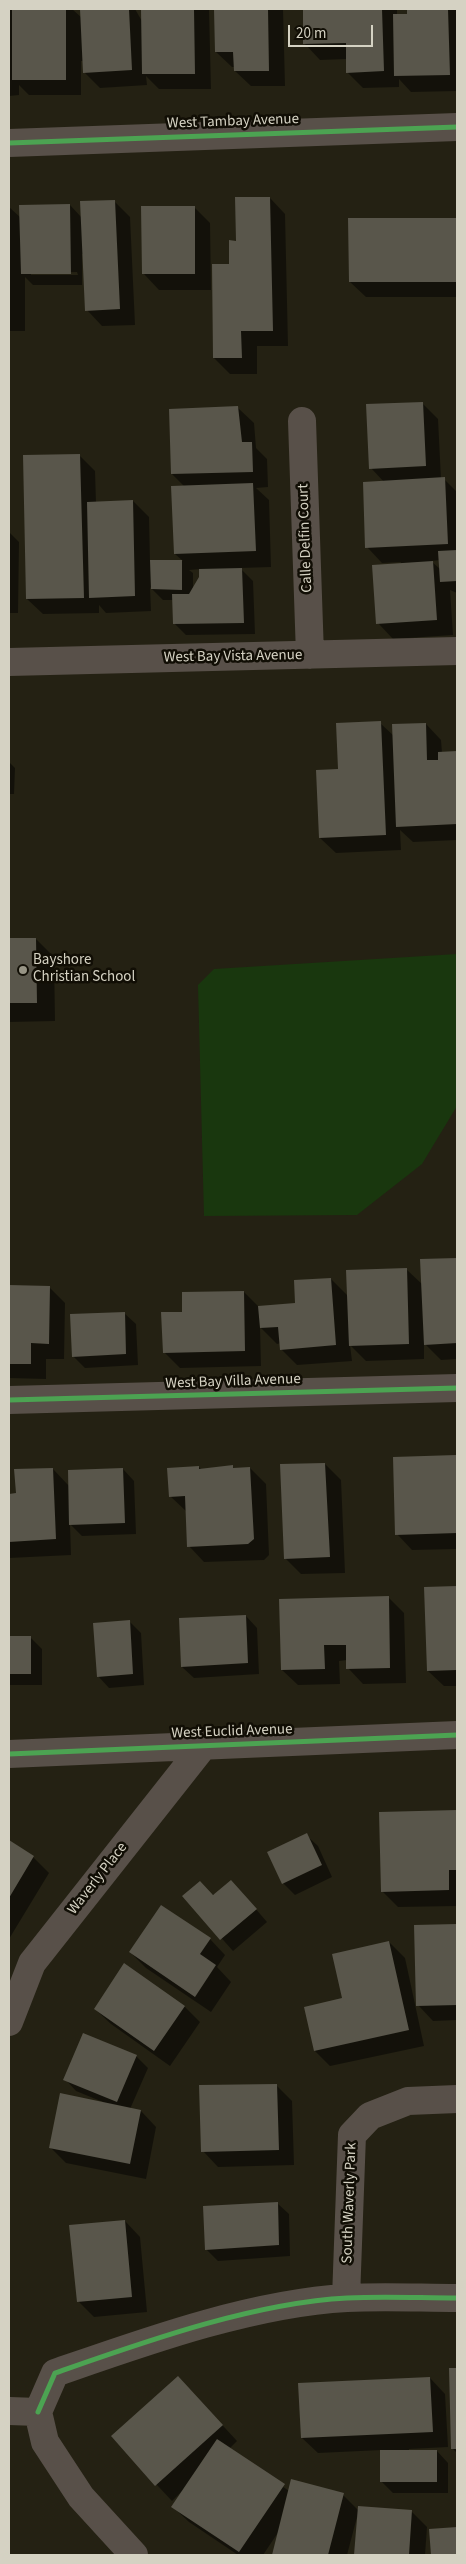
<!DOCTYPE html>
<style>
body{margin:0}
#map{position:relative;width:466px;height:2564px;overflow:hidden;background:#242113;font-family:"Source Sans 3",sans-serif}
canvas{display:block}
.frame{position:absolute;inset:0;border:10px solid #d5d2c3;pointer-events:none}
.scale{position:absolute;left:288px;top:25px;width:85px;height:22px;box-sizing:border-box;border:2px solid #d5d2c3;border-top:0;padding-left:6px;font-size:15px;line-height:18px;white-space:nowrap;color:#d5d2c3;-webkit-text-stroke:4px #110e05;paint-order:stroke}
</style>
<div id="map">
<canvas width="466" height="2564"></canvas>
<div class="frame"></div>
<div class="scale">20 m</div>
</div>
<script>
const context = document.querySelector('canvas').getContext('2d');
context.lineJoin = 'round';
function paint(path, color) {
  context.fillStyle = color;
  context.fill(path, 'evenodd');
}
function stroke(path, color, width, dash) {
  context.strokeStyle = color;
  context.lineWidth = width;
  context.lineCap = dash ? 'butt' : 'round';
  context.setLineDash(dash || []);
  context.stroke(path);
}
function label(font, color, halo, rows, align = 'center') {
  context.font = font + ' "Source Sans 3",sans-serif';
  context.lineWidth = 5;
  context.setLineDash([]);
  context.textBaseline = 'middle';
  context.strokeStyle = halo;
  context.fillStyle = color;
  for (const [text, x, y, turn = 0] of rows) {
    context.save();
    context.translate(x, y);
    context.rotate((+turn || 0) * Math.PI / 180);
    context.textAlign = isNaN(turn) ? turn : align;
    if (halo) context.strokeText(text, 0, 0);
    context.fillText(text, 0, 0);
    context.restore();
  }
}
const green = new Path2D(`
 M457,954V1106L422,1164L357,1215L204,1216L198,985L214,969Z`);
const shadow = new Path2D(`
 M9,9H72L82,18L81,9H135L143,23L142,9H209L211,89H159L146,76L147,85L100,88L84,72V61H81V95H29L19,85V95L9,96Z
 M215,9H283L285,86H251L235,71V67H232L216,52Z
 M304,9H397V15H408V9H457V91L411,92L399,79V87L363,88L347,72V59L320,60L305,44Z
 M270,198L285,214L288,346H257V374H230L214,358L231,265L237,242Z
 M114,201L130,217L135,325L102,326L87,310L84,254H82V285H33L25,277V331H9V207L21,218L70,205L82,218ZM77,272L78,275H31V273Z
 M194,207L210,223L211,290H159L144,274Z
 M349,219H457V297H366L350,282Z
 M422,403L438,419L441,479H444L457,492V593L450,590L453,635L393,639L378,623L401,562L382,563L367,547L384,482L371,468ZM440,560V569L431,561Z
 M238,408L254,423L256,448L267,459L268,487L256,488L269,500L271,567L240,568L253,581L255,634L186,635L174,623L173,600H163L150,587L151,611L106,613L99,605V613L43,614L27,599L79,455L95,471L96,503L133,501L149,517L150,562L183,561L175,554L185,487L172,474ZM201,569L200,578L193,589V573L189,570Z
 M9,532L19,542L18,613H9Z
 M380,723L394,736L426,724L441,740L442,753H457V840L413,842L400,830L401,850L336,853L320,838L340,770Z
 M9,762L15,768L14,794H9Z
 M9,939H36L54,957L55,1021L9,1022Z
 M457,1259V1359L441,1360L424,1343V1359L366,1361L350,1345L352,1361L297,1365L281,1349V1343L277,1344L260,1327L261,1366L180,1368L164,1352L184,1313L244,1292L259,1307L297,1304L331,1279L348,1296L406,1269L423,1285L422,1260Z
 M9,1286L49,1287L65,1303L64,1359H46V1379L9,1378Z
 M124,1313L136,1324L138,1365L85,1368L73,1356Z
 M455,1456L457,1458V1549L412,1550L397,1534Z
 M325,1464L341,1480L345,1573L301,1574L285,1558Z
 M199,1467L202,1470L232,1467L235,1469L250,1468L266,1484L269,1555L264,1560L204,1562L189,1546L187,1512L170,1496Z
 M53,1469L69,1486L123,1469L134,1481L136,1534L82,1536L70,1524L71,1555L9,1558V1495H17Z
 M457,1587V1686H444L428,1671L425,1588Z
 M388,1597L404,1613L406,1683L363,1684L348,1668L347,1660L339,1661L340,1684L298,1685L282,1670Z
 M246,1616L257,1628L259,1674L194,1678L182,1667Z
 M129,1621L141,1633L144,1685L109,1688L98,1676Z
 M9,1637H30L42,1649V1685H9Z
 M457,1812V1906L398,1907L382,1891L380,1813Z
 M306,1835L318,1846L332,1877L295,1895L283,1883Z
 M9,1842L33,1857L49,1873L9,1939Z
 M242,1893L267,1922L233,1951L184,1896Z
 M457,1925V2020L433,2021L418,2005L415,1926Z
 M210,1939L225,1955L217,1967L231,1982L211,2012L146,1968L130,1952Z
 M389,1942L405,1958L424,2046L330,2066L315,2051L343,1999Z
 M125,1965L185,2007L200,2022L170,2066L111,2024L95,2009Z
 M136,2056L148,2068L130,2109L141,2111L156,2127L146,2179L66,2163L50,2147L103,2102L76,2091L65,2079Z
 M276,2085L292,2101L294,2165L218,2167L203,2151Z
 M277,2203L289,2214L290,2256L218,2261L206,2249Z
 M125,2221L140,2237L147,2312L94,2317L78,2301Z
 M451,2369H457V2453L453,2449Z
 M178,2377L237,2441L229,2449L289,2491L343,2495L359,2511H411L427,2527L425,2555H356L357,2517L347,2555H273L279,2531L263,2555H238L189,2522L173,2507L182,2491L172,2501L112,2437Z
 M430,2378L445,2394L448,2447L409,2449V2451H437L448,2463V2493H393L381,2481L382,2450L318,2453L302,2438Z
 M457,2528V2555H432L430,2530Z`);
const building = new Path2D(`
 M12,9H66V80H12Z
 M80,9H129L132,70L83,73Z
 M141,9H194L195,74H142Z
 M214,9H268L269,71H234L233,52H215Z
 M303,9H382L384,71L346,73V43L303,44Z
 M407,9H448L450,75L394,76L393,14H407Z
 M235,197H270L273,331H241L242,358H213L212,264H229V240L236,241Z
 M115,200L120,309L85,311L80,201Z
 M70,204L71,274H21L19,205Z
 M141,206H195V274H142Z
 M348,218H457V282H349Z
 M423,402L426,466L369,469L366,404Z
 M238,406L242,442H252L253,472L171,474L169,409Z
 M80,454L84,598L26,599L23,455Z
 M445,477L448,544L365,548L363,482Z
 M253,483L256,551L174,554L171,486Z
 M133,500L135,596L89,598L87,502Z
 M457,550V581L440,582L438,551Z
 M150,560H182V590L151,589Z
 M433,561L437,620L376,624L372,565Z
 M242,568L244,623L173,624L172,594H189L199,577V569Z
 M381,721L386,835L319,838L316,770L338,769L336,723Z
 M426,723L427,760H438V752L457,751V824L396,827L392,724Z
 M9,938H36L37,1003H9Z
 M457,1258V1343L424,1345L420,1259Z
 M407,1268L409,1344L349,1346L346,1270Z
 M331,1278L336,1345L280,1350L278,1327L260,1328L258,1306L295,1303L294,1280Z
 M9,1285L50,1286L49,1344L31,1343V1364H9Z
 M244,1291L245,1351L163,1353L161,1312H182V1292Z
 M125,1312L126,1354L72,1357L70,1314Z
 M456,1455L457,1533L395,1535L393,1457Z
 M325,1463L330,1557L284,1559L280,1464Z
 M233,1465V1468L250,1467L254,1539L248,1544L187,1547L185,1496L169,1497L167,1468L199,1466V1469Z
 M53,1468L56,1539L9,1542V1494L16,1493L14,1469Z
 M123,1468L125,1523L69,1525L68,1470Z
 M457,1586V1670L427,1671L424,1587Z
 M389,1596L390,1668L346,1669V1645H324L325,1669L281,1670L279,1599Z
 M246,1615L248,1663L181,1667L179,1618Z
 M130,1620L133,1674L97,1677L93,1623Z
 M9,1636H31V1674H9Z
 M457,1810V1870H449V1890L381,1892L379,1812Z
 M307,1833L322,1865L282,1884L267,1852Z
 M9,1840L34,1856L9,1898Z
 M231,1880L257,1909L220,1940L182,1896L200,1881L213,1895Z
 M161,1905L211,1938L200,1954L216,1965L195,1997L129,1952Z
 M457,1924V2005L416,2006L414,1925Z
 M389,1941L409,2030L314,2051L304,2007L342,1998L332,1954Z
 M124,1963L185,2006L154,2051L94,2009Z
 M83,2033L137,2055L117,2102L63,2080Z
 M277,2084L279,2150L201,2152L199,2085Z
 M60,2093L141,2110L130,2164L49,2148Z
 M278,2202L279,2245L205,2250L203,2206Z
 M125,2220L132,2297L77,2302L69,2225Z
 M449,2368H457V2449H451Z
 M178,2376L223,2425L155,2486L111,2436Z
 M430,2377L433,2432L301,2438L298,2383Z
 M217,2439L285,2484L239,2552L171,2507Z
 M380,2450H437V2482H380Z
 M291,2479L344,2493L328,2555H272Z
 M358,2506L412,2510L409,2555H354Z
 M457,2527V2555H431L429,2529Z`);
const minor = new Path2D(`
 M9,143L457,127
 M302,421L310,655
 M9,662L457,651
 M9,1400L457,1388
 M9,1754L457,1735
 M9,2022L32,1963L204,1745
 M346,2298L352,2135L370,2116L408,2101L457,2099
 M9,2411L38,2412
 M38,2412L55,2373C144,2342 252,2303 347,2298C384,2296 421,2298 457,2298
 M38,2412L45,2442L81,2497L134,2555`);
const cycleway = new Path2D(`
 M9,143L457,127
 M9,1400L457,1388
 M9,1754L457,1735
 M38,2412L55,2373C144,2342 252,2303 347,2298C384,2296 421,2298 457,2298`);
const markers = [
 [23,970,5,"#979485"]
];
const streetNames = [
 ["West Tambay Avenue",233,122,-2],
 ["Calle Delfin Court",306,538,-92],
 ["West Bay Vista Avenue",233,657,-1],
 ["West Bay Villa Avenue",233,1382,-2],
 ["West Euclid Avenue",232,1732,-2],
 ["Waverly Place",98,1879,-52],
 ["South Waverly Park",350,2203,-88]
];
const poiNames = [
 ["Bayshore",33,961],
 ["Christian School",33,978]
];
paint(green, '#19370e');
paint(shadow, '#0007');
paint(building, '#59564b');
stroke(minor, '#585049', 28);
stroke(cycleway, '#4ca352', 5);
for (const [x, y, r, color] of markers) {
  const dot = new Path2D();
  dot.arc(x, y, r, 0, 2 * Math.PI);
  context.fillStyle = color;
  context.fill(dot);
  stroke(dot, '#110e05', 2);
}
label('15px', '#d5d2c3', '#110e05', streetNames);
label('15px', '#d5d2c3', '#110e05', poiNames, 'left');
</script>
